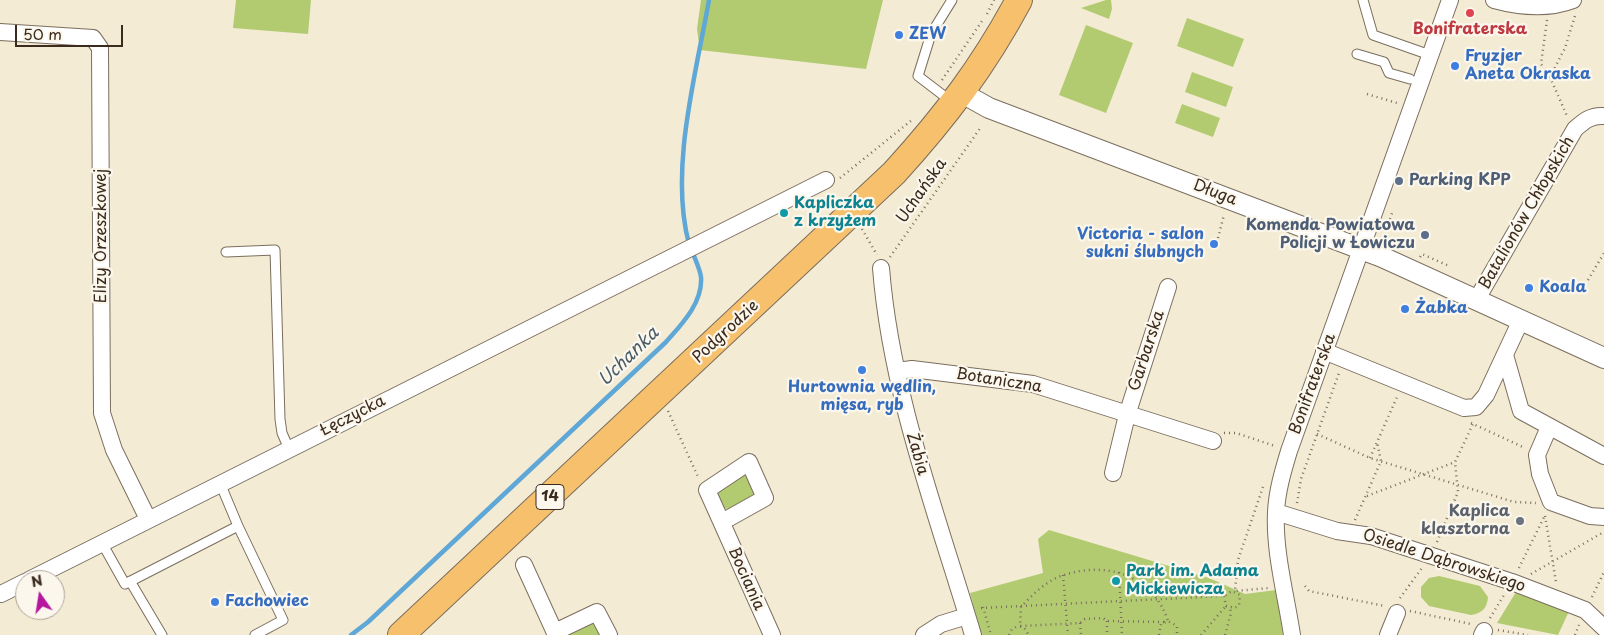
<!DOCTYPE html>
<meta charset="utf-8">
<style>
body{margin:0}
#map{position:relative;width:1604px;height:635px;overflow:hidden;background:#f3ebd4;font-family:"Playpen Sans",sans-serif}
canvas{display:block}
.north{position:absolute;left:15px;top:570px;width:50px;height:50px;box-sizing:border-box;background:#fbf7ec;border:1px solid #aea59a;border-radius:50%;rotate:347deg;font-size:14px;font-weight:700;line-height:20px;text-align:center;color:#3b2a1e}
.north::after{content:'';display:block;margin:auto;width:18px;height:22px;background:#b5179e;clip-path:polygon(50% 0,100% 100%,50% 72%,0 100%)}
.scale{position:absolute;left:15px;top:25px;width:108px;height:22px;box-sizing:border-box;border:2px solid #3b2a1e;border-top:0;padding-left:6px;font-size:15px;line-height:18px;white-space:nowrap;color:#3b2a1e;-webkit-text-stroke:4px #fbf7ec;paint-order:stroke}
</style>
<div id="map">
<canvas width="1604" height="635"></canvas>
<div class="north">N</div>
<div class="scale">50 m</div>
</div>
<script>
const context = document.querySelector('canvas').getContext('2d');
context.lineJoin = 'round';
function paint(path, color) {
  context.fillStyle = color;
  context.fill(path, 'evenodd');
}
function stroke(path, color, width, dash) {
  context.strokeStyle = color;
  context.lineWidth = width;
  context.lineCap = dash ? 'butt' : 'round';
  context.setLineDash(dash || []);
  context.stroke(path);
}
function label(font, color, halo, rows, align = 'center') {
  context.font = font + ' "Playpen Sans",sans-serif';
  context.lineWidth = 4.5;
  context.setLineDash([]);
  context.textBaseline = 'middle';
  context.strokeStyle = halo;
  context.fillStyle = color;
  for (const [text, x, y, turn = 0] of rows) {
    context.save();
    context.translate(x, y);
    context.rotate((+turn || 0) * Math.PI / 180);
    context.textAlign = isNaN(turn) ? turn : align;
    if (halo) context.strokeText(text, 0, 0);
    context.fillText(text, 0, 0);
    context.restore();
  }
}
const green = new Path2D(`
 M236,0H311L308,34L233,28Z
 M701,0H883L866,69L700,50L697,29Z
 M1106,0H1111L1112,9L1109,19L1081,8Z
 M1187,18L1244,39L1233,67L1177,46Z
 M1086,25L1133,43L1106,113L1059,95Z
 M1192,72L1233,87L1226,107L1185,92Z
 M1182,104L1220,118L1213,137L1175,123Z
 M742,475H747L755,494C751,503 733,512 723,508L717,493Z
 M1049,530L1209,578L1245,594L1276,590L1283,635H981L970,593L1043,573L1038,539Z
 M1439,576L1480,586L1488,597C1487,609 1482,613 1471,615L1429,606L1421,597V587L1429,578Z
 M1516,592L1570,609L1558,635L1497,623Z
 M592,620L606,635H562Z`);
const stream = new Path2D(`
 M689,244C669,170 696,74 709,0
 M351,635L368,622L666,342C681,325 703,303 701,277C700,269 695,259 692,251`);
const path = new Path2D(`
 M987,14L994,0
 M1547,20L1541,64L1550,77L1567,116
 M1550,77L1565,48L1575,16
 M942,80L984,18
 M1367,94L1397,103
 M840,178L912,120
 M1390,219L1392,213
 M1389,221L1390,219L1392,220
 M862,229L877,255
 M1218,238L1224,215
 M890,257L981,127
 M1420,257L1422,254L1449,266
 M1588,280L1604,253
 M668,411L699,479
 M1471,423L1525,448
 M1224,433H1236L1275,446
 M1317,434L1370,458L1514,502L1536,503
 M1370,458L1397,397
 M1263,487L1238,560L1235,591L1269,588
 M1367,496L1455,462
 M1297,503L1301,479L1339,373
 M1545,516L1556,582
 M1355,520L1381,461L1377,442
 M1437,542L1458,492L1455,462L1473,424
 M1519,568L1545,515
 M1119,572L1122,635
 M1531,574L1602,533
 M1063,575L1068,635
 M1305,586L1309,591L1385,606
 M1592,597L1604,572
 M1400,598L1422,568
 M983,607L991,635
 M981,608L1224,596L1232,591L1240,595L1239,605L1235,608L1226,606L1224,596
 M1410,611L1471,624
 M1490,618L1504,595
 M1107,621V635
 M1164,622L1107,621L1103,618L1085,619L1080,623L1020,626L1021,607C1033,594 1047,580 1064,575C1107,561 1153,575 1168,621
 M1080,623L1081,635
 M1498,630L1528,635
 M1009,635L1012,629C1020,624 1026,627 1028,635
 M1159,635L1161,624L1168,621L1177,626V635
 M1201,635L1226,606
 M1225,635L1231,613L1230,608
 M1575,635L1579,625`);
const service = new Path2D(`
 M1363,0L1373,35L1430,55
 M1357,54L1384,62L1389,73L1410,79
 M952,102L918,76L931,34L952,0
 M226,252L275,250L280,419L282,433L289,449
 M238,526L283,620L255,635
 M102,543L125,584L238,526L220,483
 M130,581L162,635`);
const minor = new Path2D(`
 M1494,0C1520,7 1547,10 1573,0
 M0,32L93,38L100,48L102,413L114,450L148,519
 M881,268C891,394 937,514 973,635
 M1477,299L1575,129C1584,121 1591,115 1604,116
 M1324,351L1464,408L1476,407L1486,395L1521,320
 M1505,355L1521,411L1604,456
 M898,371L912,369L1033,384L1213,441
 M1549,427L1537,455L1540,474L1551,502L1590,516L1604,517
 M1113,473L1127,415L1168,287
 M1276,512L1337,531L1371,536L1512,582L1585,610L1604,628
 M722,522L765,498L749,462L707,490L772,635
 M524,565L556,635
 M29,580L826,180
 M1,594L25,582
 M555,632L597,612L609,635
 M924,635L941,624L967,616
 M1292,635C1286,595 1274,552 1276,512C1277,491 1283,471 1289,451L1450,0
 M1388,635L1397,613
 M1482,635L1484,631`);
const tertiary = new Path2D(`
 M962,93L989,108L1382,257L1604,358`);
const primary = new Path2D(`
 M401,635L894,173C945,117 983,67 1019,0`);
const markers = [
 [1470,13,5,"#e0444e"],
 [899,35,5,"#3f7fe0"],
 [1455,66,5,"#3f7fe0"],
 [1399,181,5,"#5c6f8a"],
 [784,213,5,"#0f9aa8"],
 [1425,235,5,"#5c6f8a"],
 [1214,244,5,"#3f7fe0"],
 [1529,288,5,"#3f7fe0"],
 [1405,309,5,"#3f7fe0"],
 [862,370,5,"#3f7fe0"],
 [1520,521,5,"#6b7280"],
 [1116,581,5,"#0f9aa8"],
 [215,602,5,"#3f7fe0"]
];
const shields = [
 [550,497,28]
];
const shieldNames = [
 ["14",550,497]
];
const healthNames = [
 ["Bonifraterska",1470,30]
];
const shopNames = [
 ["ZEW",909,35],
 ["Fryzjer",1465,57],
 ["Aneta Okraska",1465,75],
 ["Victoria - salon",1204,235,"right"],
 ["sukni ślubnych",1204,253,"right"],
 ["Koala",1539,288],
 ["Żabka",1415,309],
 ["Hurtownia wędlin,",862,388,"center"],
 ["mięsa, ryb",862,406,"center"],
 ["Fachowiec",225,602]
];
const serviceNames = [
 ["Parking KPP",1409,181],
 ["Komenda Powiatowa",1415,226,"right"],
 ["Policji w Łowiczu",1415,244,"right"]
];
const streetNames = [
 ["Uchańska",922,191,-55],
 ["Długa",1215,193,21],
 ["Batalionów Chłopskich",1527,213,-60],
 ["Elizy Orzeszkowej",102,236,-90],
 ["Podgrodzie",726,332,-43],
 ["Garbarska",1147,351,-72],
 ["Botaniczna",999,381,9],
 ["Bonifraterska",1313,384,-70],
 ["Łęczycka",353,416,-27],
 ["Żabia",917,454,74],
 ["Osiedle Dąbrowskiego",1444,561,18],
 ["Bociania",746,579,66]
];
const cultureNames = [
 ["Kapliczka",794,204],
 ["z krzyżem",794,222],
 ["Park im. Adama",1126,572],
 ["Mickiewicza",1126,590]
];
const worshipNames = [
 ["Kaplica",1510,512],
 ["klasztorna",1510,530]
];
const waterNames = [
 ["Uchanka",629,357,-44]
];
paint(green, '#b2cb71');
stroke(stream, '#5fa7d6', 4.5);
stroke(service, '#7b6e5e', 11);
stroke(minor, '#7b6e5e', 18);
stroke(tertiary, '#7b6e5e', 22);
stroke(primary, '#7b6e5e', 28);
stroke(path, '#7b6e5e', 2.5, [1, 4]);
stroke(service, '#fff', 9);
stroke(minor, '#fff', 16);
stroke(tertiary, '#fff', 20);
stroke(primary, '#f7c06c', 26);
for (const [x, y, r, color] of markers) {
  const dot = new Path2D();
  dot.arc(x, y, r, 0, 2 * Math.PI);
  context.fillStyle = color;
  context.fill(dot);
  stroke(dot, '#fbf7ec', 2);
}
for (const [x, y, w] of shields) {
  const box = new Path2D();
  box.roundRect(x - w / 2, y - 12.5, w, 25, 4);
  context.fillStyle = '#fbf7ec';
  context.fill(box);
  stroke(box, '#3b2a1e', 1);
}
label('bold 15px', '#3b2a1e', null, shieldNames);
label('bold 16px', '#be3a42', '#fbf7ec', healthNames);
label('bold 16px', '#366cbe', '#fbf7ec', shopNames, 'left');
label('bold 16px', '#4e5e75', '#fbf7ec', serviceNames, 'left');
label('16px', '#3b2a1e', '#fbf7ec', streetNames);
label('bold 16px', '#0d838f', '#fbf7ec', cultureNames, 'left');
label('bold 16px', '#5b616d', '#fbf7ec', worshipNames, 'right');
label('italic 18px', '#495c68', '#fbf7ec', waterNames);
</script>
